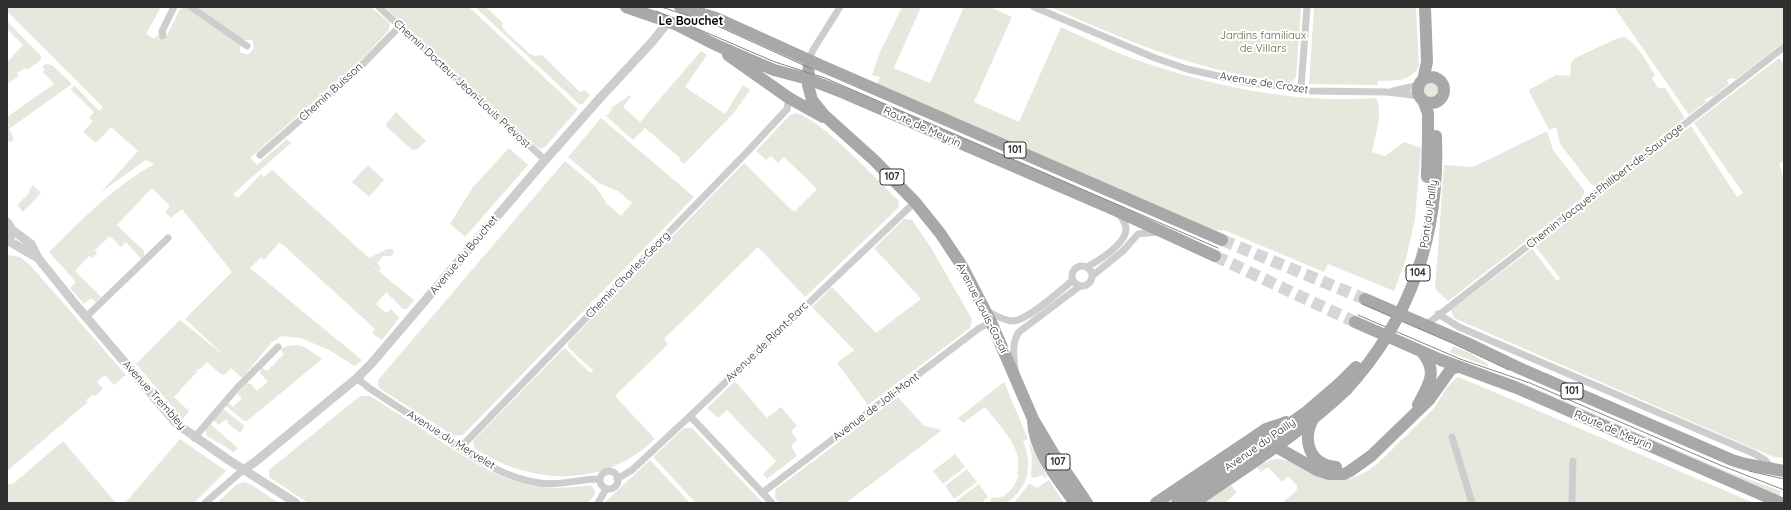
<!DOCTYPE html>
<meta charset="utf-8">
<style>
body{margin:0}
#map{position:relative;width:1791px;height:510px;overflow:hidden;background:#fff;font-family:Quicksand,sans-serif}
canvas{display:block}
.frame{position:absolute;inset:0;border:8px solid #303030;pointer-events:none}
</style>
<div id="map">
<canvas width="1791" height="510"></canvas>
<div class="frame"></div>
</div>
<script>
const context = document.querySelector('canvas').getContext('2d');
context.lineJoin = 'round';
function paint(path, color) {
  context.fillStyle = color;
  context.fill(path, 'evenodd');
}
function stroke(path, color, width, dash) {
  context.strokeStyle = color;
  context.lineWidth = width;
  context.lineCap = dash ? 'butt' : 'round';
  context.setLineDash(dash || []);
  context.stroke(path);
}
function label(font, color, halo, rows, align = 'center') {
  context.font = font + ' Quicksand,sans-serif';
  context.lineWidth = 4;
  context.setLineDash([]);
  context.textBaseline = 'middle';
  context.strokeStyle = halo;
  context.fillStyle = color;
  for (const [text, x, y, turn = 0] of rows) {
    context.save();
    context.translate(x, y);
    context.rotate((+turn || 0) * Math.PI / 180);
    context.textAlign = isNaN(turn) ? turn : align;
    if (halo) context.strokeText(text, 0, 0);
    context.fillText(text, 0, 0);
    context.restore();
  }
}
const green = new Path2D(`
 M7,7H161L146,34L155,39L158,34L164,41L180,9L186,7L240,45V52L245,54H249L254,48L252,40H243L196,7H371L390,23L389,30L366,55L250,158L257,165L287,139L291,143L233,194L238,198L261,174L264,177L272,170L369,258L387,249H392L394,252L392,256H383L377,263L381,269L379,271L361,257L414,300L407,309H403L386,292L376,304L386,313L391,309L399,318L382,340L372,333L375,329L282,244L279,243L264,260L261,257L250,268L362,360L355,366L329,350L301,338L281,336L271,343L242,378L231,368L224,375H222L207,362L200,369H197V372L182,388L180,389V391L174,397L189,411L183,419L136,364L180,320L226,357L185,319L232,272L182,209L171,218L165,212L170,206L152,188L117,225L144,251V256L141,259L126,242L121,247L110,236L95,250L97,253L92,258L89,256L75,271L101,297L96,302L91,298L84,304L70,288L76,282L49,252C84,218 112,188 154,164L146,160L101,192L138,151L111,127L96,143L83,132L93,121L89,118L94,112L70,89L75,86L99,111L103,107L7,11Z
 M385,7H469L578,109L545,147L541,149L537,147Z
 M475,7H486L503,23L502,26L504,30L530,54L535,56L542,55L580,92L585,90L590,95L583,104H579Z
 M902,7H921L894,68L930,83L964,7H990L1012,17L974,102L1019,122L1061,27C1086,38 1109,50 1134,59C1211,86 1294,104 1376,98C1384,113 1375,135 1372,152L1385,156L1404,142L1421,148L1415,219L1406,259L1394,291L1328,264L1324,272L1224,230L1212,231L877,85L880,77L872,75L880,52Z
 M1051,7H1301L1296,77L1291,83H1273V80C1194,70 1122,39 1051,7Z
 M1314,7H1416L1419,67C1407,83 1396,80 1378,81L1377,85L1309,84Z
 M1614,7H1784V42L1736,79L1730,78L1727,81L1729,84L1713,97L1711,96L1705,100L1706,102L1689,115Z
 M7,21L41,56V60L27,70L25,68L17,73L19,76L7,84V62L23,45L7,29Z
 M1624,37C1638,44 1647,63 1655,75L1652,78L1658,88H1665L1685,118L1600,184L1595,186L1591,184L1560,144L1556,127L1549,130L1529,91L1530,89L1556,75L1570,76L1571,63L1575,58L1618,38Z
 M701,51L707,55L685,87L725,114L743,85L750,90L733,114L684,164L679,160L680,158L645,128L633,140L606,116L612,110L611,108L630,95L631,97L623,107L640,122Z
 M1779,58L1784,64V161L1779,164L1784,179V458L1774,457L1752,448L1454,318L1451,310L1532,249L1557,281L1560,278L1535,246L1691,126L1737,197L1743,193L1694,123Z
 M46,64L52,65L72,84L9,129L14,139L10,143L7,139V117L54,84L43,72L45,70L42,66Z
 M1424 90a7 7 0 1 1 14 0a7 7 0 1 1-14 0Z
 M396,112L426,141L418,149L412,150L386,126V124Z
 M796,113C820,118 878,181 898,200L899,206L897,209L805,297L758,247L664,339L668,344L615,396L655,439C604,488 531,486 474,448L473,441L563,349H566L589,372H592L593,369L590,368L568,347V343L744,163L794,212L817,189L784,157L778,163L771,156L766,160L756,151L789,116Z
 M601,118L694,197L463,435L454,436L379,388L378,380L565,161L596,187L607,204L621,216L632,203L618,191L600,184L568,157Z
 M1547,131L1553,150L1584,190V194L1582,198L1448,301L1435,289L1444,165L1473,167Z
 M509,148L528,165L465,237L450,224L473,187Z
 M368,165L384,180L369,197L352,182Z
 M33,185L41,193L23,212L17,205L30,192L29,190Z
 M904,219L912,220L930,246L972,319L970,328L868,405L837,363L854,350L812,307L832,287L876,333L921,299L874,248Z
 M7,255L20,257L30,265L126,375L114,385L105,375L97,382L103,389L95,396L93,395L86,400L88,402L7,471Z
 M297,345L305,347L322,359L247,421H244L226,406L229,403L233,407L242,398L237,394L247,383L251,384L257,391L268,382L260,373L262,367L267,371L284,354L280,349L288,346Z
 M1453,346L1472,354L1489,365L1486,366L1450,352Z
 M1446,355L1466,364L1516,380L1728,472L1781,491L1779,497L1445,358Z
 M1458,377L1466,380L1754,503H1282L1297,490V486L1288,476L1282,482L1269,468H1266L1261,472L1257,467C1261,465 1266,462 1270,460C1300,452 1320,491 1357,476C1377,469 1392,448 1408,434C1416,425 1426,417 1434,408C1441,398 1447,384 1458,377Z
 M735,381L767,418L781,407L797,426L791,431L797,440L791,446L797,456L767,479L763,474L776,461L727,410L718,418L707,408Z
 M1004,382L1028,439L1023,441C1033,467 1029,486 1007,503H992L990,500L993,497C1006,501 1015,485 1019,475L1017,474C1025,448 999,426 985,407L963,423L958,418Z
 M360,396H370C392,410 415,424 437,439C490,473 523,496 590,485C599,491 594,497 587,503H308L269,477V470Z
 M898,397L924,426L939,429L941,431L846,503H779L775,498V490Z
 M223,409L244,425L243,429L240,433L227,423L228,420L223,421L219,425L213,420Z
 M210,424L238,448L234,452L207,436L205,429Z
 M684,428H692L763,503H696L653,457Z
 M180,439L226,471L194,503H125Z
 M63,441L116,503H7V484H13Z
 M1029,444H1030L1047,477L1046,479L1043,475L1034,478L1031,476L1032,456Z
 M955,454L965,467L943,484L933,471Z
 M650,460L690,503H604Z
 M967,469L977,482L954,499L945,486Z
 M1049,480L1064,503H1014L1028,485L1031,484L1037,488Z
 M244,482L250,484L279,503H217L237,484Z
 M979,484L988,497L981,503H957L956,501Z
 M1231,485L1237,492L1225,503H1204Z`);
const primaryTunnel = new Path2D(`
 M1222,240L1365,299
 M1215,256L1355,322`);
const minor = new Path2D(`
 M191,7L247,46
 M379,7L545,160
 M1034,7L1155,58L1187,69L1249,83L1301,88L1310,91L1387,92L1412,95L1421,98
 M163,36L162,31L174,7
 M809,60L813,50L840,7
 M1301,88L1307,7
 M1393,91L1415,86L1421,82
 M260,155L353,74L400,26
 M1072 276a10 10 0 1 1 20 0a10 10 0 1 1-20 0Z
 M1087,267C1098,261 1126,244 1126,229C1126,223 1121,218 1119,212
 M1092,276L1123,251L1138,234L1157,232
 M987,311C995,315 1004,321 1013,321C1027,321 1061,290 1073,280
 M1438,314L1459,327L1755,454L1765,460L1773,469
 M86,317L168,238
 M1426,325L1784,47
 M1015,370C1014,357 1011,344 1019,332L1080,286
 M357,378L369,388C393,404 417,419 441,435C471,455 502,478 539,483C559,486 580,479 600,479
 M690,416L772,503
 M1452,437L1472,503
 M194,438L237,388L278,347
 M460,448L749,150L787,109L789,98
 M600 480a9 9 0 1 1 18 0a9 9 0 1 1-18 0Z
 M617,479L632,470L690,416L915,202
 M762,493L978,329L991,322
 M205,503L243,470
 M598,503L606,489
 M1572,503L1573,461`);
const tertiary = new Path2D(`
 M7,222L11,228V235
 M11,229L31,244L38,258L75,304L177,424L227,459L296,503
 M7,240L38,258
 M243,470L255,462L357,378L371,364L539,167L600,98L652,42L668,22`);
const primary = new Path2D(`
 M626,7L675,24L716,45L774,70L808,79L844,93L1115,210L1215,256
 M680,7L716,18L822,66L1222,240
 M728,55L789,98L823,117
 M809,60L808,85L812,100L824,115L874,160L915,202L940,233L962,266L991,322L1033,419L1055,456L1087,503
 M1418 90a13 13 0 1 1 26 0a13 13 0 1 1-26 0Z
 M1423,80L1427,62L1425,7
 M1423,100L1428,113V136
 M1365,299L1467,343L1519,368L1732,460L1745,464L1784,471
 M1355,322L1441,360L1517,388L1781,503
 M1418,405C1428,385 1439,373 1422,352
 M1298,418L1294,426L1278,439L1277,445L1280,449L1317,470L1329,474H1344L1350,471L1371,456L1429,400L1451,369L1457,367
 M1313,419C1302,440 1309,465 1336,467
 M1033,422C1035,453 1058,479 1075,503
 M1156,503L1266,429C1273,425 1279,426 1286,422
 M1177,503L1305,413L1340,383
 M1194,503C1245,467 1300,434 1346,390`);
const tram = new Path2D(`
 M661,7L711,23L812,69
 M656,11L775,62L825,78L1218,248
 M1362,304L1452,343L1509,370
 M1358,315L1460,359L1530,383L1720,465L1784,490
 M1749,471L1784,479`);
const primaryBridge = new Path2D(`
 M1427,177L1428,136
 M1340,383L1356,367
 M1346,390C1412,318 1440,234 1436,136`);
const shields = [
 [1015,150,22],
 [892,177,24],
 [1418,273,24],
 [1572,391,22],
 [1058,462,24]
];
const shieldNames = [
 ["101",1015,150],
 ["107",892,177],
 ["104",1418,273],
 ["101",1572,391],
 ["107",1058,462]
];
const parkNames = [
 ["Jardins familiaux",1263,36],
 ["de Villars",1263,49]
];
const streetNames = [
 ["Avenue de Crozet",1264,83,9],
 ["Chemin Docteur Jean-Louis Prévost",462,84,43],
 ["Chemin Buisson",331,92,-42],
 ["Route de Meyrin",922,127,24],
 ["Chemin Jacques-Philibert-de-Sauvage",1605,186,-38],
 ["Pont du Pailly",1429,214,-82],
 ["Avenue du Bouchet",464,255,-50],
 ["Chemin Charles-Georg",628,275,-46],
 ["Avenue Louis-Casaï",982,308,63],
 ["Avenue de Riant-Parc",767,342,-44],
 ["Avenue Trembley",154,395,48],
 ["Avenue de Joli-Mont",876,407,-37],
 ["Route de Meyrin",1613,430,23],
 ["Avenue du Mervelet",451,440,32],
 ["Avenue du Pailly",1260,445,-35]
];
const neighbourhoodNames = [
 ["Le Bouchet",691,21]
];
paint(green, '#e5e9dd');
stroke(primaryTunnel, '#d6d6d6', 12, [12, 6]);
stroke(minor, '#cdcdcd', 7);
stroke(tertiary, '#cdcdcd', 9);
stroke(primary, '#a8a8a8', 12);
stroke(tram, '#858585', 1);
stroke(primaryBridge, '#a8a8a8', 12);
for (const [x, y, w] of shields) {
  const box = new Path2D();
  box.roundRect(x - w / 2, y - 8, w, 16, 3);
  context.fillStyle = '#fff';
  context.fill(box);
  stroke(box, '#303030', 1);
}
label('bold 10px', '#303030', null, shieldNames);
label('11px', '#596841', '#fff', parkNames);
label('11px', '#303030', '#fff', streetNames);
label('bold 12px', '#000', '#fff', neighbourhoodNames);
</script>
